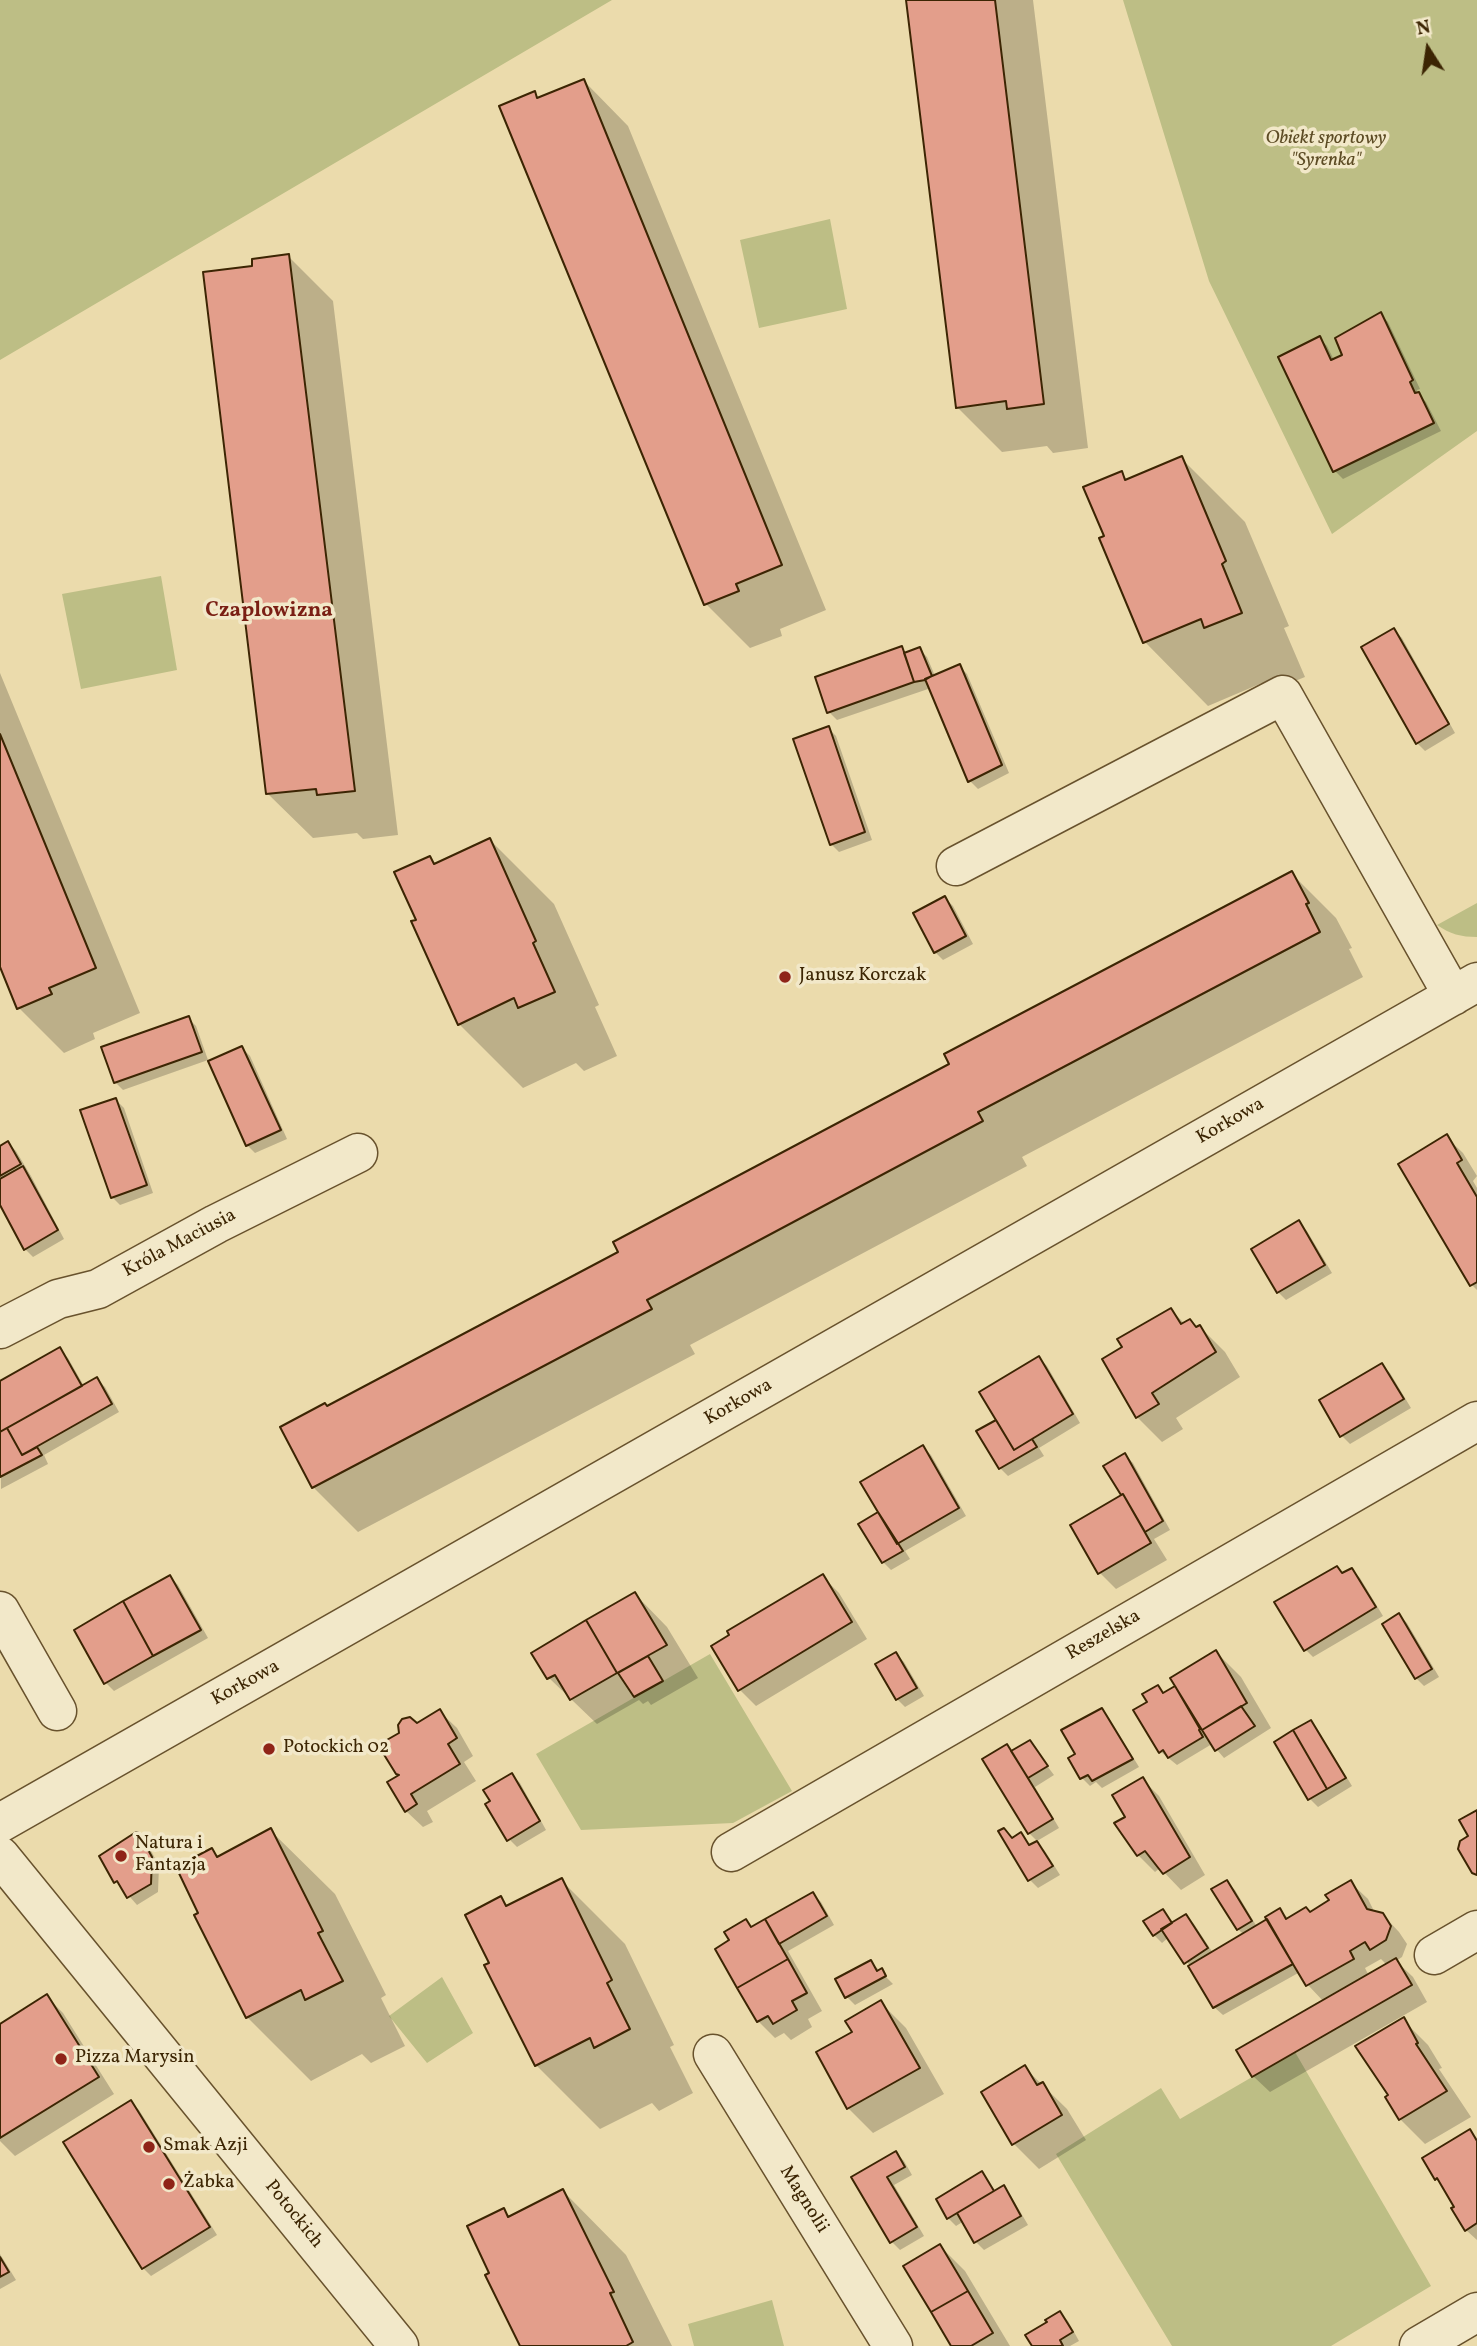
<!DOCTYPE html>
<meta charset="utf-8">
<style>
body{margin:0}
#map{position:relative;width:1477px;height:2346px;overflow:hidden;background:#ebdbac;font-family:Vollkorn,serif}
canvas{display:block}
.north{position:absolute;left:1393px;top:14px;width:70px;height:70px;-webkit-text-stroke:5px #f2e8c9;paint-order:stroke;rotate:348deg;font-size:19px;font-weight:700;line-height:28px;text-align:center;color:#3c2503}
.north::after{content:'';display:block;margin:auto;width:24px;height:32px;background:#3c2503;clip-path:polygon(50% 0,100% 100%,50% 72%,0 100%)}
</style>
<div id="map">
<canvas width="1477" height="2346"></canvas>
<div class="north">N</div>
</div>
<script>
const context = document.querySelector('canvas').getContext('2d');
context.lineJoin = 'round';
function paint(path, color) {
  context.fillStyle = color;
  context.fill(path, 'evenodd');
}
function stroke(path, color, width, dash) {
  context.strokeStyle = color;
  context.lineWidth = width;
  context.lineCap = dash ? 'butt' : 'round';
  context.setLineDash(dash || []);
  context.stroke(path);
}
function label(font, color, halo, rows, align = 'center') {
  context.font = font + ' Vollkorn,serif';
  context.lineWidth = 7;
  context.setLineDash([]);
  context.textBaseline = 'middle';
  context.strokeStyle = halo;
  context.fillStyle = color;
  for (const [text, x, y, turn = 0] of rows) {
    context.save();
    context.translate(x, y);
    context.rotate((+turn || 0) * Math.PI / 180);
    context.textAlign = isNaN(turn) ? turn : align;
    if (halo) context.strokeText(text, 0, 0);
    context.fillText(text, 0, 0);
    context.restore();
  }
}
const green = new Path2D(`
 M0,0H612L0,360Z
 M1123,0H1477V431L1332,534L1209,281Z
 M830,219L847,309L759,328L740,240Z
 M161,576L177,670L81,689L62,594Z
 M1477,903V937C1461,937 1450,934 1437,925Z
 M710,1654L792,1791L733,1823L581,1830L536,1754Z
 M442,1977L473,2033L427,2063L389,2016Z
 M1295,2052L1431,2286L1331,2346H1172L1056,2154L1161,2088L1180,2119Z
 M772,2300L784,2346H694L688,2324Z`);
const shadow = new Path2D(`
 M907,0H1033L1088,448L1053,453L1047,446L1002,452L957,407Z
 M584,81L628,126L826,610L780,629L782,636L750,648L706,604L534,93L540,99Z
 M288,256L333,301L398,835L363,839L357,833L313,838L268,794L254,268Z
 M1380,314L1388,322L1420,389L1417,390L1418,394L1426,402L1441,431L1343,479L1335,471L1280,357L1319,338L1327,346L1334,360L1345,355Z
 M1181,458L1245,522L1289,626L1284,628L1305,677L1270,691L1262,683L1208,706L1145,642L1106,537L1121,473L1129,481Z
 M1394,630L1402,638L1455,733L1425,751L1417,743Z
 M901,648L907,654L919,649L927,657L935,676L959,666L967,674L1009,773L978,789L970,781L931,688L837,720L829,712Z
 M0,673L140,1013L93,1033L95,1039L64,1053L19,1008L0,962Z
 M828,728L836,736L872,840L839,852L831,844Z
 M490,840L554,904L599,1005L595,1007L617,1056L584,1071L576,1063L523,1088L459,1024L418,921L430,858L437,865Z
 M1291,873L1336,918L1352,948L1349,949L1363,977L1022,1157L1027,1166L690,1345L695,1354L358,1532L313,1487L620,1253Z
 M945,898L953,906L973,944L943,960L935,952Z
 M188,1018L196,1026L208,1060L123,1090L115,1082Z
 M242,1048L250,1056L287,1139L255,1153L247,1145Z
 M116,1100L124,1108L153,1193L120,1205L112,1197Z
 M1446,1137L1463,1153L1477,1176L1473,1181L1477,1188V1290L1472,1285Z
 M8,1143L16,1151L31,1176L64,1239L33,1257L25,1249L0,1201V1148Z
 M1299,1223L1307,1231L1332,1273L1286,1300L1278,1292Z
 M1171,1310L1185,1324L1197,1328L1200,1327L1225,1352L1240,1377L1176,1418L1183,1429L1162,1442L1137,1417L1125,1348Z
 M60,1350L68,1358L84,1386L97,1379L105,1387L119,1412L44,1455L48,1464L1,1489L0,1383Z
 M1039,1358L1047,1366L1080,1423L1039,1448L1044,1456L1008,1476L1000,1468L998,1420Z
 M1382,1365L1390,1373L1411,1408L1350,1444L1342,1436L1321,1400Z
 M923,1447L931,1455L966,1516L905,1551L910,1559L891,1570L883,1562L881,1513Z
 M1125,1455L1133,1463L1170,1530L1154,1539L1167,1560L1116,1589L1100,1573L1123,1496L1106,1467Z
 M1337,1568L1344,1574L1352,1570L1360,1578L1383,1616L1313,1657L1305,1649Z
 M822,1576L839,1593L867,1639L756,1706L739,1689Z
 M170,1577L178,1585L208,1638L114,1691L106,1683Z
 M635,1594L667,1627L698,1678L651,1705L648,1701L643,1704L639,1700L597,1724L549,1678Z
 M1399,1615L1407,1623L1439,1677L1424,1686L1416,1678L1384,1624Z
 M1216,1652L1241,1677L1271,1728L1224,1758L1212,1744L1177,1765L1161,1752L1136,1711L1150,1702L1158,1687L1164,1694L1174,1688L1180,1693Z
 M896,1654L904,1662L924,1696L905,1707L897,1699Z
 M1101,1710L1109,1718L1139,1767L1102,1788L1096,1782L1090,1786L1082,1778L1078,1754Z
 M440,1712L457,1728L473,1756L464,1762L476,1781L427,1811L433,1822L423,1827L406,1811L400,1776L401,1734Z
 M1310,1722L1318,1730L1352,1786L1318,1807L1310,1799L1276,1743Z
 M1029,1742L1054,1775L1035,1787L1059,1828L1037,1841L1029,1833L984,1760L1013,1753Z
 M512,1775L520,1783L546,1830L517,1847L509,1839Z
 M1143,1780L1159,1796L1205,1875L1181,1890L1160,1868L1155,1872L1138,1855L1127,1818Z
 M271,1831L335,1894L386,1995L381,1998L405,2046L371,2063L362,2054L311,2081L247,2017L200,1914L212,1850L219,1857Z
 M138,1835L147,1843L159,1866L158,1892L137,1905L116,1881Z
 M1021,1835L1031,1846L1037,1843L1045,1851L1060,1875L1038,1888L1030,1880L1013,1839Z
 M561,1880L625,1944L674,2045L670,2047L693,2093L659,2111L652,2103L600,2129L536,2065L487,1966L491,1964L501,1899L509,1907Z
 M1227,1882L1235,1890L1257,1927L1280,1910L1289,1919L1311,1914L1331,1901L1351,1883L1368,1899L1375,1913L1382,1914L1399,1932L1407,1944L1402,1957L1396,1961L1413,1977L1427,2002L1270,2092L1253,2076L1324,2002L1308,1985L1300,1972L1223,2015L1214,2007L1193,1970L1169,1937L1162,1943L1154,1935L1163,1912L1173,1924L1186,1916L1194,1924L1213,1953L1244,1935L1238,1929ZM1381,1959L1387,1965L1369,1976L1365,1968Z
 M813,1894L821,1902L834,1925L788,1951L822,2011L808,2019L812,2027L791,2040L784,2033L775,2038L758,2021L731,1941L746,1921L753,1928Z
 M871,1962L893,1984L855,2005L847,1997L837,1980Z
 M47,1997L63,2013L114,2094L15,2156L0,2141V2026Z
 M881,2003L906,2028L944,2094L873,2133L848,2108L818,2052L854,2032Z
 M1403,2020L1428,2045L1442,2068L1439,2069L1471,2117L1425,2144L1400,2119Z
 M1025,2068L1067,2109L1086,2140L1039,2169L1014,2144Z
 M131,2102L139,2110L217,2235L151,2276L143,2268Z
 M1470,2131L1477,2138V2240L1466,2230L1445,2188L1436,2179L1424,2158Z
 M896,2153L904,2161L912,2175L894,2185L924,2236L900,2250L892,2242L853,2178Z
 M982,2174L996,2192L1003,2188L1011,2196L1028,2225L984,2250L976,2242L964,2221L956,2226L948,2218Z
 M563,2191L626,2255L672,2346H522L492,2273L503,2210L511,2217Z
 M940,2246L965,2271L1010,2346H953Z
 M0,2254L16,2280L0,2289Z
 M1060,2313L1068,2321L1079,2341L1070,2346H1033L1049,2323Z`);
const building = new Path2D(`
 M906,0H995L1044,404L1007,409L1006,401L956,408Z
 M584,79L782,565L736,584L739,591L704,605L499,106L535,91L537,98Z
 M289,254L355,791L317,795L316,789L266,794L203,272L252,266V259Z
 M1381,312L1413,380L1410,382L1415,393L1419,392L1434,423L1333,472L1278,357L1320,336L1331,360L1342,355L1335,338Z
 M1182,456L1226,561L1222,564L1242,613L1204,628L1201,619L1143,643L1099,538L1104,536L1083,487L1122,471L1125,480Z
 M1394,628L1449,724L1416,744L1361,647Z
 M902,646L914,682L827,713L815,677Z
 M920,647L932,676L925,680L914,682L904,653Z
 M960,664L1002,765L968,782L925,679Z
 M829,726L865,832L830,845L793,739Z
 M0,734L96,968L49,988L52,994L17,1009L0,967Z
 M490,838L536,941L533,943L555,992L518,1008L514,998L458,1025L411,921L416,920L394,872L430,856L434,864Z
 M1292,871L1309,903L1306,904L1320,932L978,1112L983,1121L647,1300L652,1309L312,1488L280,1427L325,1403L327,1406L618,1252L613,1242L949,1064L944,1054Z
 M945,896L966,936L934,953L913,913Z
 M189,1016L202,1052L114,1083L101,1047Z
 M242,1046L281,1130L246,1146L208,1061Z
 M116,1098L147,1185L111,1198L80,1110Z
 M1447,1134L1462,1160L1457,1163L1477,1197V1282L1470,1286L1398,1164Z
 M8,1141L21,1164L0,1176V1146Z
 M23,1166L58,1230L24,1250L0,1205V1179Z
 M1299,1220L1325,1265L1277,1293L1251,1249Z
 M1171,1308L1181,1324L1190,1319L1196,1327L1200,1325L1216,1352L1152,1393L1159,1404L1136,1418L1102,1359L1122,1347L1117,1339Z
 M60,1347L82,1386L0,1432V1381Z
 M1039,1356L1073,1414L1014,1450L979,1392Z
 M1382,1363L1404,1399L1340,1437L1319,1400Z
 M97,1377L112,1404L22,1455L7,1428Z
 M996,1420L1014,1450L1032,1439L1037,1447L999,1469L976,1431Z
 M7,1428L22,1455L37,1447L42,1455L0,1477V1432Z
 M923,1445L959,1508L897,1544L860,1482Z
 M1125,1453L1163,1521L1145,1532L1123,1494L1121,1495L1103,1466Z
 M1123,1494L1151,1543L1098,1574L1070,1525Z
 M878,1512L903,1551L882,1563L858,1524Z
 M1337,1566L1342,1573L1352,1568L1376,1607L1304,1651L1274,1602Z
 M823,1574L852,1622L738,1691L711,1646L729,1635L727,1631Z
 M170,1575L201,1630L153,1656L123,1601Z
 M635,1592L667,1645L617,1673L586,1620Z
 M123,1601L153,1656L104,1684L74,1630Z
 M1399,1613L1432,1669L1415,1679L1382,1624Z
 M586,1620L617,1673L570,1700L555,1675L547,1679L531,1653Z
 M1216,1650L1247,1703L1202,1730L1170,1678Z
 M896,1652L917,1688L896,1700L875,1664Z
 M648,1656L663,1681L634,1697L618,1673Z
 M1158,1685L1163,1693L1175,1686L1200,1729L1199,1730L1203,1737L1168,1758L1163,1750L1159,1753L1133,1710L1147,1702L1142,1694Z
 M1241,1706L1255,1726L1215,1751L1202,1730Z
 M1102,1708L1133,1759L1092,1781L1088,1775L1080,1779L1068,1758L1075,1754L1061,1730Z
 M440,1709L457,1738L448,1744L460,1764L411,1794L417,1804L405,1812L387,1782L399,1775L396,1774L378,1745L399,1733L398,1725L402,1719L410,1717L417,1723Z
 M1311,1720L1346,1778L1327,1789L1293,1730Z
 M1293,1730L1327,1789L1308,1800L1274,1742Z
 M1030,1740L1048,1766L1028,1778L1011,1751Z
 M1007,1744L1053,1819L1028,1834L982,1759Z
 M512,1773L540,1821L507,1841L485,1804L490,1801L483,1790Z
 M1143,1777L1190,1857L1163,1874L1145,1851L1137,1856L1114,1823L1125,1817L1112,1795Z
 M1477,1810V1875L1472,1873L1458,1849L1460,1841L1468,1836L1459,1820Z
 M271,1828L323,1931L318,1933L343,1981L305,2000L301,1990L246,2018L194,1915L198,1913L176,1867L212,1848L217,1857Z
 M1004,1828L1012,1838L1021,1832L1029,1845L1037,1841L1053,1866L1028,1881L998,1831Z
 M136,1832L139,1833L152,1857L151,1884L127,1898L117,1881L114,1883L99,1856Z
 M562,1878L612,1980L607,1983L630,2029L594,2048L590,2038L535,2066L484,1965L489,1963L465,1915L501,1896L506,1906Z
 M1227,1880L1252,1921L1237,1930L1211,1889Z
 M1351,1880L1367,1909L1383,1913L1391,1926L1386,1940L1370,1950L1365,1942L1350,1951L1354,1959L1306,1986L1265,1917L1280,1908L1286,1919L1306,1907L1310,1912L1329,1900L1325,1895Z
 M813,1892L827,1916L779,1944L765,1919Z
 M1163,1909L1172,1923L1153,1936L1143,1921Z
 M1186,1914L1208,1948L1184,1964L1161,1929Z
 M746,1919L751,1927L765,1919L788,1959L737,1988L715,1949L729,1940L724,1932Z
 M1267,1919L1293,1964L1213,2008L1188,1966Z
 M1396,1958L1412,1985L1252,2077L1236,2050Z
 M788,1959L807,1993L792,2001L797,2010L773,2024L768,2016L757,2022L737,1988Z
 M871,1960L877,1971L882,1968L886,1976L845,1998L835,1979Z
 M47,1994L99,2077L0,2138V2024Z
 M881,2000L920,2068L847,2109L816,2052L852,2032L845,2021Z
 M1404,2017L1418,2043L1416,2044L1447,2091L1399,2120L1385,2097L1388,2095L1355,2046Z
 M1025,2065L1037,2085L1043,2082L1062,2115L1012,2145L981,2092Z
 M131,2100L210,2227L142,2269L63,2142Z
 M1470,2129L1477,2141V2223L1465,2231L1451,2208L1454,2207L1437,2178L1435,2180L1422,2158Z
 M896,2151L905,2167L887,2177L917,2227L890,2243L851,2177Z
 M982,2171L994,2191L947,2219L936,2199Z
 M1004,2185L1021,2216L974,2243L957,2213Z
 M563,2189L614,2292L610,2293L633,2342L626,2346H520L485,2275L489,2273L467,2226L504,2208L508,2217Z
 M940,2244L968,2291L931,2312L903,2266Z
 M0,2257L9,2272L0,2277Z
 M968,2291L993,2333L971,2346H951L931,2312Z
 M1060,2311L1073,2332L1060,2340L1063,2346H1032L1025,2335L1047,2322L1045,2320Z`);
const minor = new Path2D(`
 M956,866L1283,695L1453,996
 M0,1329L58,1299L98,1289L216,1224L358,1153
 M0,1611L57,1711
 M0,1823L1477,982
 M731,1852L1477,1421
 M0,1856L399,2346
 M1434,1955L1477,1930
 M713,2054L893,2346
 M1419,2346L1477,2312`);
const markers = [
 [785,977,7,"#8f2418"],
 [269,1749,7,"#8f2418"],
 [121,1856,7,"#8f2418"],
 [61,2059,7,"#8f2418"],
 [149,2147,7,"#8f2418"],
 [169,2184,7,"#8f2418"]
];
const parkNames = [
 ["Obiekt sportowy",1326,140],
 ["\"Syrenka\"",1326,162]
];
const poiNames = [
 ["Janusz Korczak",799,977],
 ["Potockich 02",283,1749],
 ["Natura i",135,1845],
 ["Fantazja",135,1867],
 ["Pizza Marysin",75,2059],
 ["Smak Azji",163,2147],
 ["Żabka",183,2184]
];
const streetNames = [
 ["Korkowa",1231,1122,-30],
 ["Króla Maciusia",180,1244,-28],
 ["Korkowa",739,1403,-30],
 ["Reszelska",1104,1636,-30],
 ["Korkowa",246,1684,-29],
 ["Magnolii",803,2200,58],
 ["Potockich",293,2215,51]
];
const neighbourhoodNames = [
 ["Czaplowizna",269,612]
];
paint(green, '#bdbe85');
paint(shadow, '#0003');
paint(building, '#e39e8b');
stroke(building, '#3c2503', 2);
stroke(minor, '#68522d', 41);
stroke(minor, '#f2e8c9', 38);
for (const [x, y, r, color] of markers) {
  const dot = new Path2D();
  dot.arc(x, y, r, 0, 2 * Math.PI);
  context.fillStyle = color;
  context.fill(dot);
  stroke(dot, '#f2e8c9', 2.5);
}
label('italic 19px', '#5c4b24', '#f2e8c9', parkNames);
label('19px', '#3c2503', '#f2e8c9', poiNames, 'left');
label('19px', '#3c2503', '#f2e8c9', streetNames);
label('bold 21px', '#7a1f14', '#f2e8c9', neighbourhoodNames);
</script>
